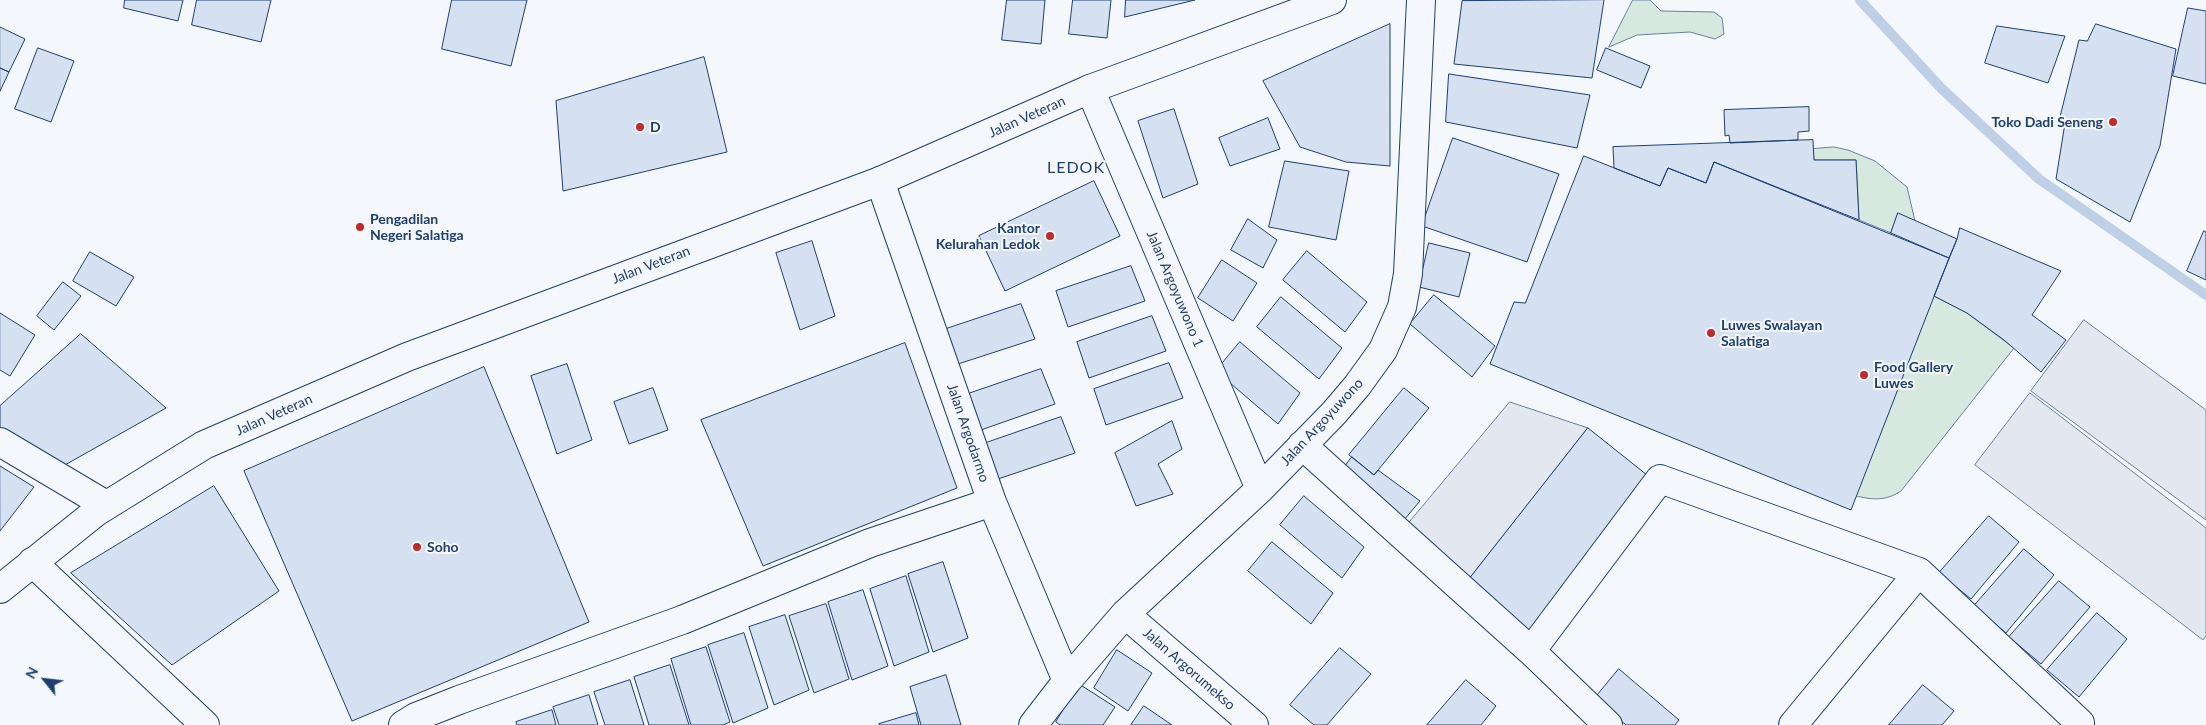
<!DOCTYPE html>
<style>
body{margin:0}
#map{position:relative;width:2206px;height:725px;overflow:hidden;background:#f4f7fb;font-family:Lato,sans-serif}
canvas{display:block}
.north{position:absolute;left:20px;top:655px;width:50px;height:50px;-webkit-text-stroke:4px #f4f7fb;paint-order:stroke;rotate:299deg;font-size:14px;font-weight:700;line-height:20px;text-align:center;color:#1d3f73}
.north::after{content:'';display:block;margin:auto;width:18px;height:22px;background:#1d3f73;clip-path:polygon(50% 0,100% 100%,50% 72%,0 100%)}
</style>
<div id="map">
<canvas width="2206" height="725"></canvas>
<div class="north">N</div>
</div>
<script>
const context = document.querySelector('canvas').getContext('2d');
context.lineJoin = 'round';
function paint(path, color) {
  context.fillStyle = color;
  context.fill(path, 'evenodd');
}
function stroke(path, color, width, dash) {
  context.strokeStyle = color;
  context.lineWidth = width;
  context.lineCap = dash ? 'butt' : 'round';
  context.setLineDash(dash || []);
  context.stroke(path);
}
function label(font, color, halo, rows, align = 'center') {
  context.font = font + ' Lato,sans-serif';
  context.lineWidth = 4;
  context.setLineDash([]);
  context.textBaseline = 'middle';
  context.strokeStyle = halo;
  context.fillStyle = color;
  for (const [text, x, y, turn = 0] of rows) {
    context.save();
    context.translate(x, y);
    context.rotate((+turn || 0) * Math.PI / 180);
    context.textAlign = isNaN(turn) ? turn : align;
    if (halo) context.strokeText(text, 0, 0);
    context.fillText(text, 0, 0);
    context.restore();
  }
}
const green = new Path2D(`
 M1633,0H1650L1661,11L1714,12L1722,18L1724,34L1715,39L1690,32L1637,35L1609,47Z
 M1834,147L1848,150L1875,161L1907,187L1915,221L1898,214L1891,233L1859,220L1856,160H1814L1813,149Z
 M1934,296L1967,313L2014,348L1901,491C1886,501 1873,500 1856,496Z`);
const parking = new Path2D(`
 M2084,320L2206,410V520L2031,391Z
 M2030,393L2206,528V636L2203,640L1975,465Z
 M1510,402L1588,428L1463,587L1403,530Z`);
const stream = new Path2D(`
 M1860,0L1941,88L2039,179L2206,295`);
const building = new Path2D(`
 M125,0H183L178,21L124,8Z
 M197,0H271L261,42L192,25Z
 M452,0H527L511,66L442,49Z
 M1007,0H1045L1041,44L1002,40Z
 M1073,0H1111L1107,38L1069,34Z
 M1126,0H1195L1125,17Z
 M1604,0L1592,78L1454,64L1462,1Z
 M2188,8L2206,11V84L2173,76Z
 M1390,24V166L1346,162L1300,147L1263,81Z
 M2096,24L2176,49L2160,146L2130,222L2056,179L2065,123L2059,121L2079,40L2087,41Z
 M1997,26L2065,36L2048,83L1985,63Z
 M0,27L25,39L9,72L0,68Z
 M38,48L74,61L51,122L15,109Z
 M1606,48L1650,66L1641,88L1597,70Z
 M704,57L727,152L563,191L556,101Z
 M0,68L9,72L0,91Z
 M1449,74L1590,95L1577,148L1446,122Z
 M1809,107V131L1798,132V140L1730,143L1729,135L1725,136L1724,110Z
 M1174,109L1198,184L1163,198L1138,121Z
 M1268,118L1280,149L1230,166L1219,138Z
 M1453,138L1559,174L1527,262L1422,226Z
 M1813,140L1814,160H1856L1859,220L1714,162L1706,183L1668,168L1660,186L1614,168L1613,147Z
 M1584,156L1660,186L1668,168L1706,183L1714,162L1949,258L1851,510L1490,364L1514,302L1525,303Z
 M1285,161L1349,171L1336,240L1269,227Z
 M1094,181L1120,236L1005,291L979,236Z
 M1898,213L1957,239L1949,258L1891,233Z
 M1248,219L1277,240L1263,268L1231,250Z
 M1960,228L2061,271L2032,315L2066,340L2041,372L2004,340L1967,313L1934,296L1957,239Z
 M2204,231L2206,232V280L2187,271Z
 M812,241L835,316L800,330L776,253Z
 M1429,243L1470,253L1459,297L1419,287Z
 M1307,251L1367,302L1345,332L1283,280Z
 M90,252L134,277L116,306L73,281Z
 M1222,260L1257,283L1233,321L1198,298Z
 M1131,266L1145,301L1068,327L1056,291Z
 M63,282L81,296L54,330L37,316Z
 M1434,295L1495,346L1472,377L1410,324Z
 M1281,297L1342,348L1319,379L1257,327Z
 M1021,304L1035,339L958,364L946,329Z
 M0,313L35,335L10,376L0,370Z
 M1152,316L1166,351L1089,378L1077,342Z
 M81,334L166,408L56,470L0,436V406Z
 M1240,342L1300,393L1278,424L1216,371Z
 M905,343L957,488L763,566L701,420Z
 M1169,363L1183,398L1106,425L1094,389Z
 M567,364L592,440L557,454L531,376Z
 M484,367L589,622L352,721L244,471Z
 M1041,369L1055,404L978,431L965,395Z
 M653,388L668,430L629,444L614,402Z
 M1404,388L1429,408L1374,475L1349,455Z
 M1061,417L1075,453L998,479L986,443Z
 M1172,421L1182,449L1158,464L1173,494L1136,506L1115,453Z
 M1588,428L1652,479L1527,638L1463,587Z
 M1352,457L1374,475L1378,470L1420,501L1398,527L1340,473Z
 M0,466L34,487L0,531Z
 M214,486L279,591L172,665L71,573Z
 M1304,496L1364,547L1342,578L1280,525Z
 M1989,516L2019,542L1971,599L1939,573Z
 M1272,542L1333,593L1311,624L1248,571Z
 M2024,549L2054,575L2006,633L1974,606Z
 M943,562L968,638L933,652L908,574Z
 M906,576L929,652L894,666L870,589Z
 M2059,581L2090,607L2041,664L2009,637Z
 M863,590L888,666L852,680L828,602Z
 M826,604L849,679L814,693L789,616Z
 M2097,613L2127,639L2079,697L2047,670Z
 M785,615L809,690L774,705L749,627Z
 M744,633L768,708L733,723L708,645Z
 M706,647L730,722L723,725H691L671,659Z
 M1340,648L1371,674L1327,725H1314L1290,705Z
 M1117,650L1152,673L1128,711L1094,688Z
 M670,665L689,725H649L634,677Z
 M1619,669L1679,720L1675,725H1626L1595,698Z
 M946,675L961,725H921L910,687Z
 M630,680L644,725H605L594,692Z
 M1466,680L1496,706L1481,725H1427Z
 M1079,684L1115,707L1103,725H1060L1056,722Z
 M1923,685L1954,711L1942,725H1889Z
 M589,695L598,725H559L553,707Z
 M1144,706L1172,725H1131Z
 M552,710L556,725H517L516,722Z
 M916,713L919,725H879V724Z`);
const street = new Path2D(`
 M1090,89L1260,489
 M880,181L992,502L1067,681
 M0,442L106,505
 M1302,445L1531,651L1608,725
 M32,562L205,725
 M1125,614L1254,725
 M1531,651L1660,479L1919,572
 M403,725L416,717L459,700L682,620L870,543L992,502
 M1033,725L1067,681L1125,614L1260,489L1334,413L1357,386L1383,350L1402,307L1408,274L1421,0
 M1793,725L1919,572L2080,723`);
const primary = new Path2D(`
 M0,589L96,512L204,445L407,357L880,181L1090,89L1332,0`);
const markers = [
 [2113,122,5,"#c62828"],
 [640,127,5,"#c62828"],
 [360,227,5,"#c62828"],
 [1050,236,5,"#c62828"],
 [1711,333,5,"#c62828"],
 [1864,375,5,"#c62828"],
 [417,547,5,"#c62828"]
];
const streetNames = [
 ["Jalan Veteran",1027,117,-24],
 ["Jalan Veteran",651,265,-21],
 ["Jalan Argoyuwono 1",1175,289,67],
 ["Jalan Veteran",274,415,-24],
 ["Jalan Argoyuwono",1322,422,-47],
 ["Jalan Argodarmo",968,433,71],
 ["Jalan Argorumekso",1189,669,41]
];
const poiNames = [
 ["Toko Dadi Seneng",2103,122,"right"],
 ["D",650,127],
 ["Pengadilan",370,219],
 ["Negeri Salatiga",370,235],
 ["Kantor",1040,228,"right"],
 ["Kelurahan Ledok",1040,244,"right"],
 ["Luwes Swalayan",1721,325],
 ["Salatiga",1721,341],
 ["Food Gallery",1874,367],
 ["Luwes",1874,383],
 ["Soho",427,547]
];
const quarterNames = [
 ["LEDOK",1076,168]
];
paint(green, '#d7e8df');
stroke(green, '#687fa3', 1);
paint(parking, '#e3e8f0');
stroke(parking, '#687fa3', 1);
stroke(stream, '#bed0e5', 10);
paint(building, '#d5e0f0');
stroke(building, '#1d3f73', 1);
stroke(street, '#1d3f73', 30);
stroke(primary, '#1d3f73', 30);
stroke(street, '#f4f7fb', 28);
stroke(primary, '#f4f7fb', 28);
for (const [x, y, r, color] of markers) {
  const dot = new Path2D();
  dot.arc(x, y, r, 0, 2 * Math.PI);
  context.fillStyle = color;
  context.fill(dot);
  stroke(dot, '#f4f7fb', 2);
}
label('14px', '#1d3f73', '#f4f7fb', streetNames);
label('bold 14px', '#1d3f73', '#f4f7fb', poiNames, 'left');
context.letterSpacing = '1px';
label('16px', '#1d3f73', '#f4f7fb', quarterNames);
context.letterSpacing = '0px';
</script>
